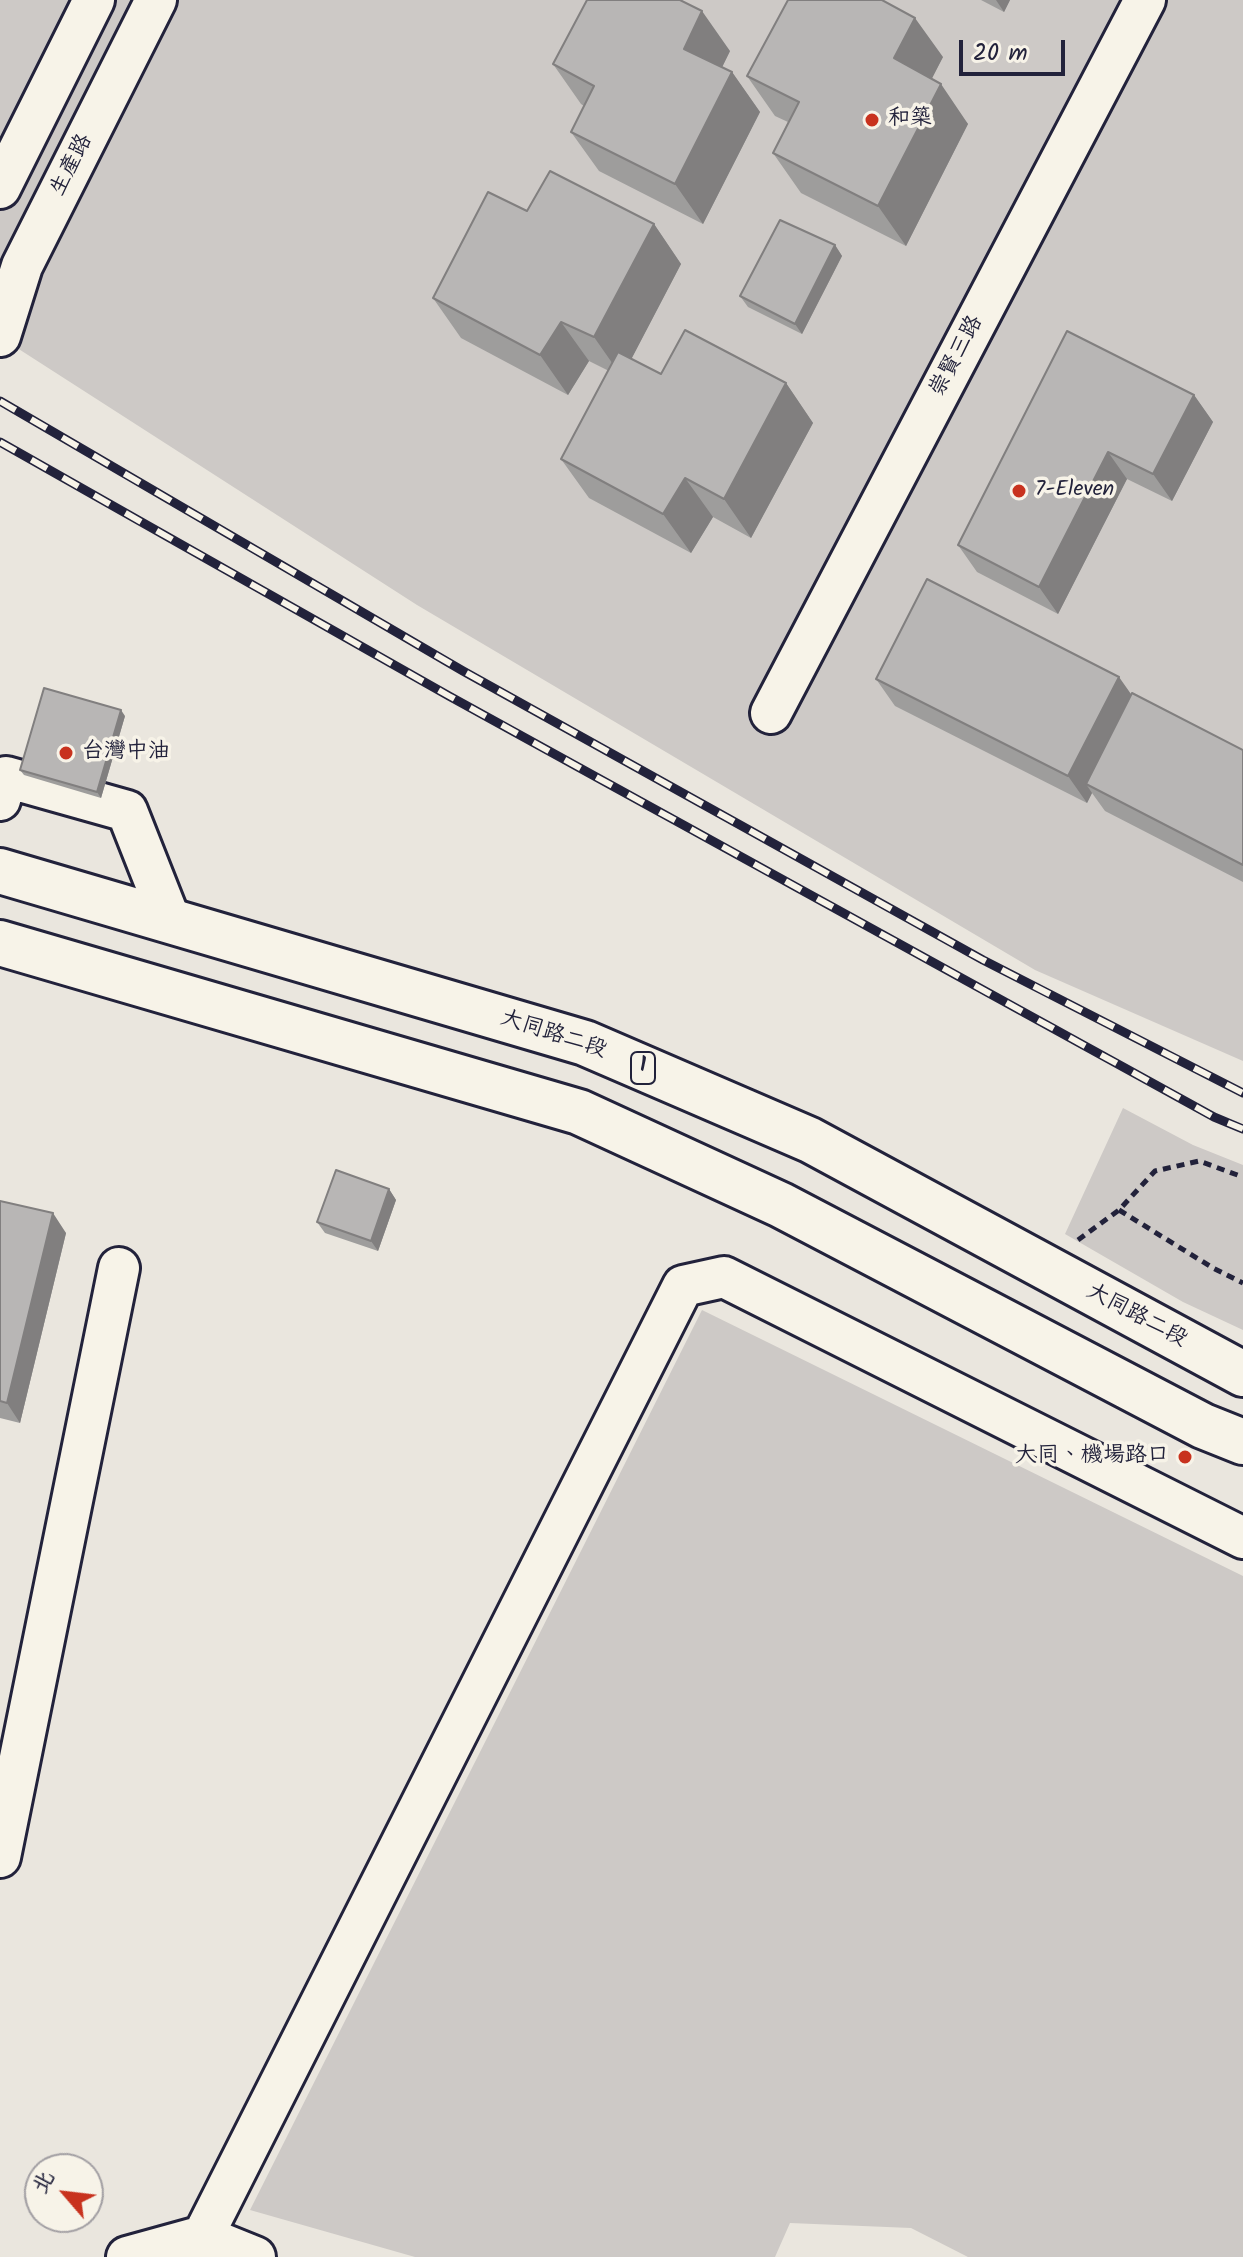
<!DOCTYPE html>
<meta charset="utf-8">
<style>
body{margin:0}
#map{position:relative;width:1243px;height:2257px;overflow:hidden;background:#eae6de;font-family:Kalam,"LXGW WenKai TC",sans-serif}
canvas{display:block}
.north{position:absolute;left:24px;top:2153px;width:80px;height:80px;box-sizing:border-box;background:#f7f3e8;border:2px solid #a29fa3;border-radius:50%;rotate:298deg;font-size:22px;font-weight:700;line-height:32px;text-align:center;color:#22223b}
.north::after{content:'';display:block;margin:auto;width:28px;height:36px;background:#c8321e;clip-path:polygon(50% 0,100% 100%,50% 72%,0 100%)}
.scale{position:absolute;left:959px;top:40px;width:106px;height:36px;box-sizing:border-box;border:4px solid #22223b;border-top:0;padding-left:10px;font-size:24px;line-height:28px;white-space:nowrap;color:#22223b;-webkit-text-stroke:6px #f7f3e8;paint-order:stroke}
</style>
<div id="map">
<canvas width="1243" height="2257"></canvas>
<div class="north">北</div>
<div class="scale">20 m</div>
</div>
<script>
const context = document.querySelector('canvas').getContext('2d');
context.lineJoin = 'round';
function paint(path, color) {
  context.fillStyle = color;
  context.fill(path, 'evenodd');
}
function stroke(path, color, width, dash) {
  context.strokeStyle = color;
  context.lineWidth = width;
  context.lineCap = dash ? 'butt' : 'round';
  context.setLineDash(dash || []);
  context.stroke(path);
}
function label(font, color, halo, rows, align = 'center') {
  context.font = font + ' Kalam,"LXGW WenKai TC",sans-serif';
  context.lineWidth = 7;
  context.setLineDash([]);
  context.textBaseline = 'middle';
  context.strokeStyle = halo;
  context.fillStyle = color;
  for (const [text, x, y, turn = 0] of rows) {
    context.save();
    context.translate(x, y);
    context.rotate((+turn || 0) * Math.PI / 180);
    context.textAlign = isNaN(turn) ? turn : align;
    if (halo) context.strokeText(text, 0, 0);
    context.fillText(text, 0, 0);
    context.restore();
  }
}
const green = new Path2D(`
 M0,0H1243V1061L1035,970L417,605L0,337Z
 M1123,1108L1193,1145L1243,1165V1330L1183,1302L1065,1234Z
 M702,1310L1243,1576V2257H968L911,2228L790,2223L775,2257H415L250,2210Z`);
const path = new Path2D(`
 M1119,1210L1213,1268L1243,1283
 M1078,1240L1119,1210L1155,1171L1199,1161L1243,1177`);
const minor = new Path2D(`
 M0,188L94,0
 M0,336L22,266L156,0
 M771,713L1145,0
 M0,800L6,777L127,811L170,920
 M0,1857L119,1268
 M203,2236L683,1286L724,1277L1243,1538
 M127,2257L203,2236L255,2257`);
const major = new Path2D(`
 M0,871L585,1043L810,1140L1243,1374
 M0,943L579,1112L781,1205L1203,1426L1243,1442`);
const rail = new Path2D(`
 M0,401L463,671L983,960L1243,1093
 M0,442L449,696L1214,1117L1243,1129`);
const wall = new Path2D(`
 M981,0H1010L1004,12Z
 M730,51L722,67L732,72L760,112L703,224L599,171L571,132L584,106L581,104L553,64Z
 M943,57L931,79L968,124L906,246L801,193L773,153L788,122L775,116L747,76Z
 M527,211L654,224L681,264L631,359L661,374L786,383L813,423L751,538L713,517L691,553L589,498L561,459L609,371L589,361L568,395L461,338L433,298Z
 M835,245L842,256L802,334L748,307L740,296Z
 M1194,395L1213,422L1172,501L1127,479L1058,614L977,572L958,545Z
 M876,679L1131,695L1243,750V882L1105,811L1092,793L1087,803L895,706Z
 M125,716L101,798L24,775L20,770Z
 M389,1189L396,1200L378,1251L325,1233L317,1222Z
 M0,1201L66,1233L20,1423L0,1418Z`);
const shadedWall = new Path2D(`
 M996,0H1010L1004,12Z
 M702,11L730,51L712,88L684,49Z
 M915,18L943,57L922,98L894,58Z
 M732,72L760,112L703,224L675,184Z
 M941,84L968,124L906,246L878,206Z
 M654,224L681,264L622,377L594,337Z
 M835,245L842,256L802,334L795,324Z
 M561,322L589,361L568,395L540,355Z
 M786,383L813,423L751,538L724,499Z
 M1194,395L1213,422L1172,501L1153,474Z
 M1108,452L1127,479L1058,614L1039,587Z
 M685,478L713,517L691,553L663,514Z
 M1119,677L1138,704L1086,784L1092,793L1087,803L1068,776Z
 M121,710L125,716L101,798L97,792Z
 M389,1189L396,1200L378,1251L371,1241Z
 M53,1213L66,1233L20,1423L7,1403Z`);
const building = new Path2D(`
 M587,0H680L702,11L684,49L732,72L675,184L571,132L594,86L553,64Z
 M788,0H882L915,18L894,58L941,84L878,206L773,153L799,102L747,76Z
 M550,171L654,224L594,337L561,322L540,355L433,298L488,192L527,211Z
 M780,220L835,245L795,324L740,296Z
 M685,330L786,383L724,499L685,478L663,514L561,459L618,352L661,374Z
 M1067,331L1194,395L1153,474L1108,452L1039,587L958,545Z
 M927,579L1119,677L1068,776L876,679Z
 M44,688L121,710L97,792L20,770Z
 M1132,693L1243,750V865L1086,784Z
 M336,1170L389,1189L371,1241L317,1222Z
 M0,1201L53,1213L7,1403L0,1401Z`);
const markers = [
 [872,120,8,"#c8321e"],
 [1019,491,8,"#c8321e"],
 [66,753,8,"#c8321e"],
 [1185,1457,8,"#c8321e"]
];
const shields = [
 [643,1068,24]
];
const shieldNames = [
 ["1",643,1068]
];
const poiNames = [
 ["和築",888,120],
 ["7-Eleven",1035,491],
 ["台灣中油",82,753],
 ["大同、機場路口",1169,1457,"right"]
];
const streetNames = [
 ["生產路",73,166,-63],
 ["崇賢三路",958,357,-62],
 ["大同路二段",553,1036,18],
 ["大同路二段",1136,1317,28]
];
paint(green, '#cdc9c6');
stroke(minor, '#22223b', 46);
stroke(major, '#22223b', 50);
stroke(path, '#22223b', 5, [8, 6]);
stroke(minor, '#f7f3e8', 40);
stroke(major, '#f7f3e8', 44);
stroke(rail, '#22223b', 9);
stroke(rail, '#f7f3e8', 6, [18]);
paint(wall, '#9e9d9c');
paint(shadedWall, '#817f7f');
paint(building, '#b8b6b5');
stroke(building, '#817f7f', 2);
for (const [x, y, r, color] of markers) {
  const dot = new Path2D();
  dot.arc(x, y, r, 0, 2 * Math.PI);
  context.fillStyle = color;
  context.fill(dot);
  stroke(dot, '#f7f3e8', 3);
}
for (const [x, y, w] of shields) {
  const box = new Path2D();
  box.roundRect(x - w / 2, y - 16, w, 32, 6);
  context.fillStyle = '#f7f3e8';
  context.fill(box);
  stroke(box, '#22223b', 2);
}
label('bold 20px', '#22223b', null, shieldNames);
label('22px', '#22223b', '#f7f3e8', poiNames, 'left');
label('22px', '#22223b', '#f7f3e8', streetNames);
</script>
